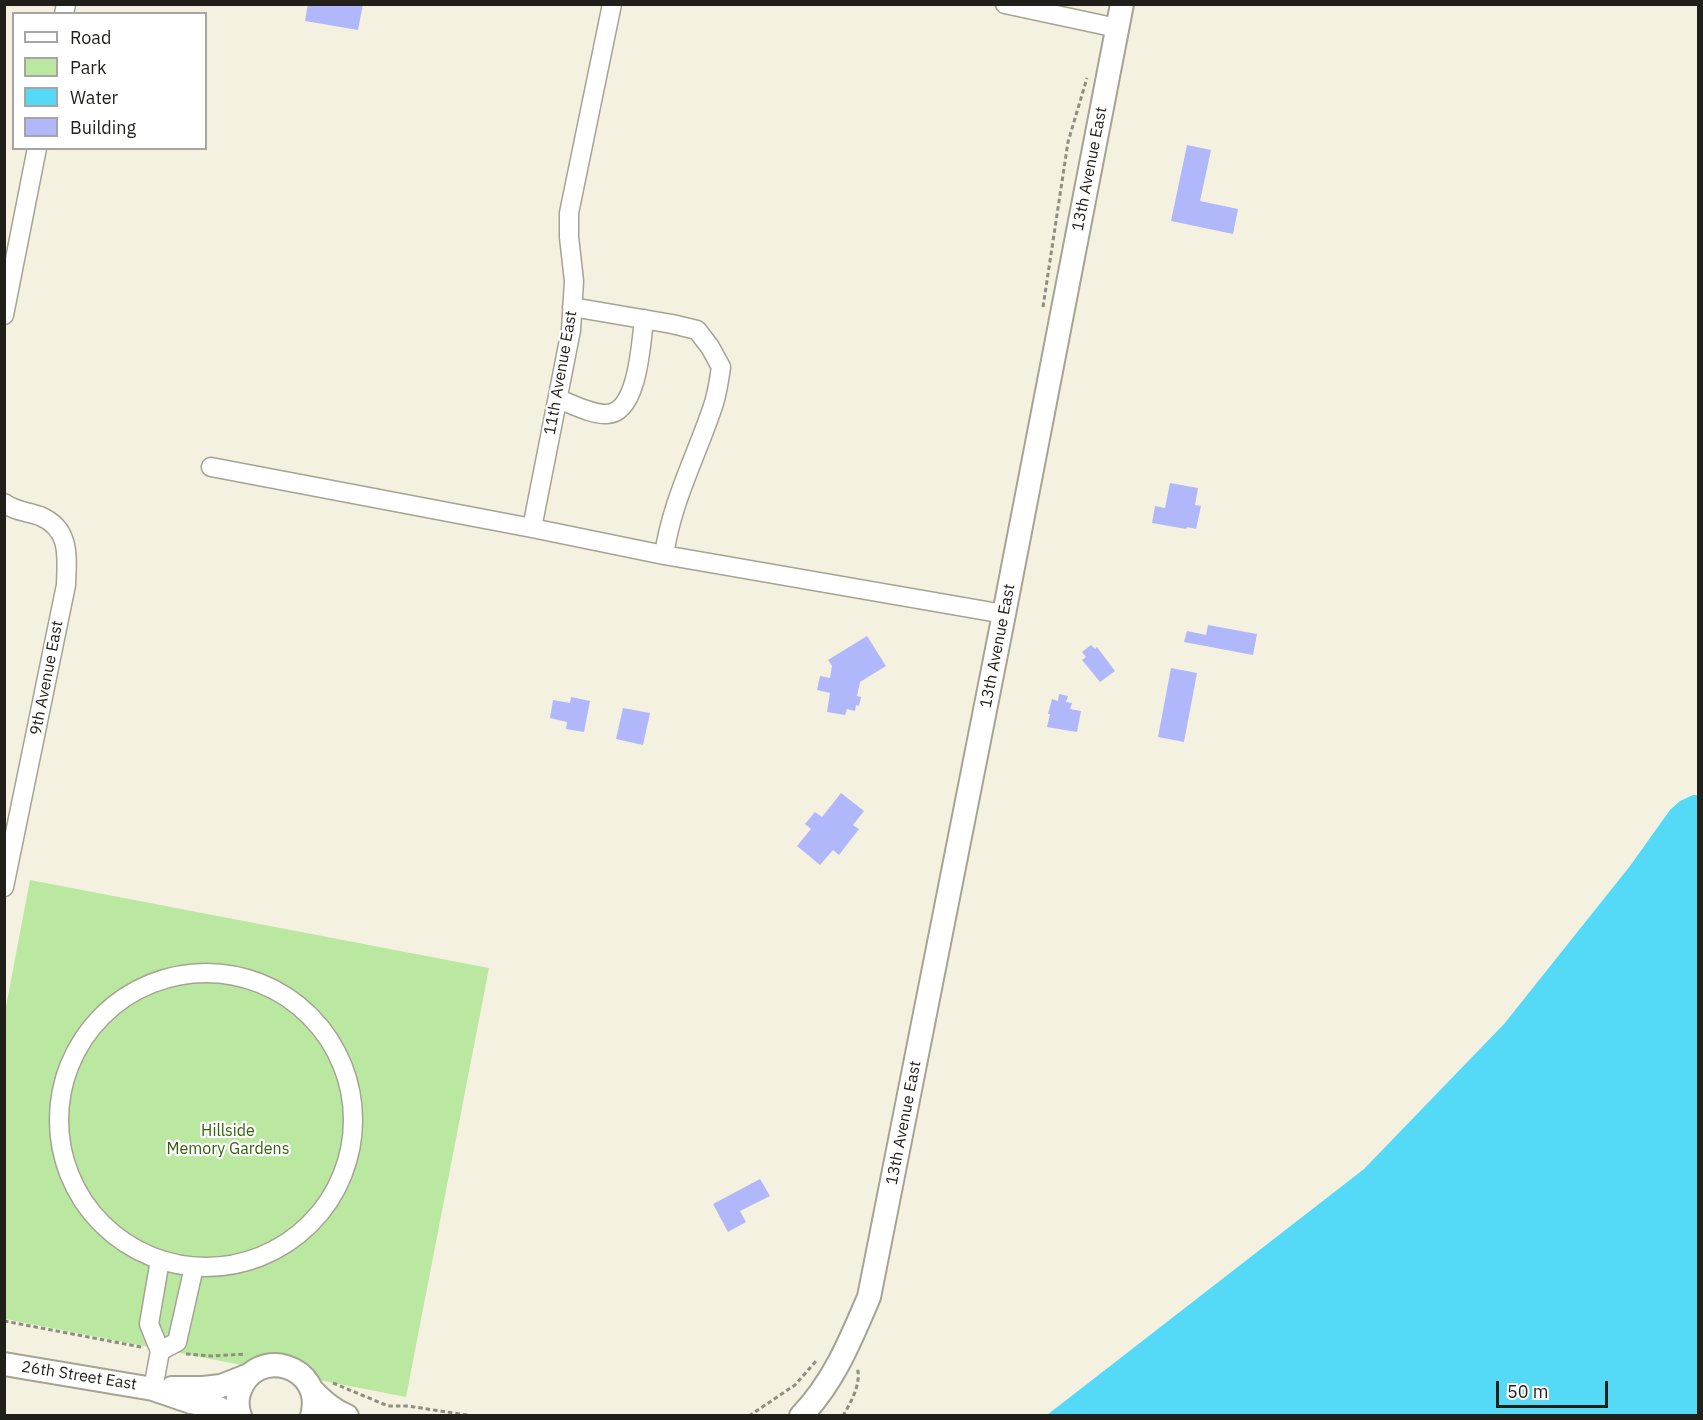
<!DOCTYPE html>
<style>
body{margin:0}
#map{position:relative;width:1703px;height:1420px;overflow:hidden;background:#f4f1e0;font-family:"IBM Plex Sans",sans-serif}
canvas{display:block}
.frame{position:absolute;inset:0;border:6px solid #201f19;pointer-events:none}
.legend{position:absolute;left:12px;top:12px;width:195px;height:138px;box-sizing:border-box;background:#fff;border:2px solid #a6a5a3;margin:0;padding:8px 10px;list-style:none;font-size:18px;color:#201f19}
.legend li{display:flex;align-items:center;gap:12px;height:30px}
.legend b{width:30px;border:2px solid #a6a5a3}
.scale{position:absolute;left:1496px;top:1381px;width:112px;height:27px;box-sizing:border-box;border:3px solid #201f19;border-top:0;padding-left:8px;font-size:18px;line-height:21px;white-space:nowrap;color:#201f19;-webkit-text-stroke:4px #fff;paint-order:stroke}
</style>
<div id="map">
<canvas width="1703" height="1420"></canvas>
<div class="frame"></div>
<ul class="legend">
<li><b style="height:8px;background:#fff"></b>Road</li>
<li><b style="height:16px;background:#bbe8a0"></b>Park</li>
<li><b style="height:16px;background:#54d9f6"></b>Water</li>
<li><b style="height:16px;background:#b1b7fb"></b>Building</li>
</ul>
<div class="scale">50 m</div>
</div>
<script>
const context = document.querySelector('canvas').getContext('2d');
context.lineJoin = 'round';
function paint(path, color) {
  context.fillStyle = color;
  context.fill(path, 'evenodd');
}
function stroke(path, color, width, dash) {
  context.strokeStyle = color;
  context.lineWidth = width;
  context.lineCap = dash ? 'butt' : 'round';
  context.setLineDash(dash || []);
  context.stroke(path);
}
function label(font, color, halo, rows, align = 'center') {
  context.font = font + ' "IBM Plex Sans",sans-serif';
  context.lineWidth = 4.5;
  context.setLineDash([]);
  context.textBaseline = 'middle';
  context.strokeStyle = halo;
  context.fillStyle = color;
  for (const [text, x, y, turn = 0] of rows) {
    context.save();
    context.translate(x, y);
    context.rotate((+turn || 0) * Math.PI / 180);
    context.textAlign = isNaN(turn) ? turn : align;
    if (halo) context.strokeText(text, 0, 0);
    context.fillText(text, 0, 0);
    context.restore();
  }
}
const green = new Path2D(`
 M30,880L489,968L406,1397L5,1319V1012Z`);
const water = new Path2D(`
 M1693,795H1698V1415H1047L1364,1169L1504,1024L1630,866L1670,810L1680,801Z`);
const building = new Path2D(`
 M308,4H363L358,30L305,21Z
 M1187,145L1211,150L1200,201L1238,209L1233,234L1171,221Z
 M1170,483L1198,488L1195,505L1201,506L1196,529L1187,527L1186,529L1152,523L1155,506L1165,508Z
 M1208,625L1257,634L1253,655L1184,642L1187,631L1206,635Z
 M867,636L886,666L860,682L857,696L861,697L859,706L856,705L855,711L847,709L845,715L827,712L830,693L817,690L820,676L830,678L832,666L828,660Z
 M1091,645L1095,649L1097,647L1115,671L1100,682L1082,660L1086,657L1082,652Z
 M1171,668L1197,673L1184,742L1158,737Z
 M1059,694L1068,696L1066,702L1072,703L1070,709L1081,711L1077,732L1047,727L1050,714H1048L1052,699L1058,701Z
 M571,697L590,701L584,732L566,729L567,722L550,718L553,700L570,703Z
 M623,708L650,713L643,745L616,739Z
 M841,793L864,811L853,825L859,829L839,855L833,850L820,865L797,846L811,829L805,824L815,812L822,817Z
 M760,1179L770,1196L740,1211L746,1222L728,1232L713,1204Z`);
const path = new Path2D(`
 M1043,307L1068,142L1087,78
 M4,1321L141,1347
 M186,1354L212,1356L246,1354
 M333,1383L388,1406H408L473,1416
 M749,1416L795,1385L817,1360
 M843,1416C851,1402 862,1383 857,1367`);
const minor = new Path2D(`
 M1005,4L1117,28
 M64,14L66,4
 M572,307L672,324L697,330L710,347L721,367C719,381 717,396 712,409C695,459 672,501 664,555
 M4,315L37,148
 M558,399C572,404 592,415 607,414C638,413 641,343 644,319
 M211,467L532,528L664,555L1004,614
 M4,503C16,512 27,511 40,516C71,529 67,557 66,585L4,887
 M532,528L571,330L574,281L569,237V213L612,4
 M59 1120a147 147 0 1 1 294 0a147 147 0 1 1-294 0Z
 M160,1351L177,1342L194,1267
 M153,1389L160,1351L149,1324L160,1260`);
const major = new Path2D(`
 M4,1364L153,1389L191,1402L219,1408L232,1416
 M172,1388H203L221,1386L249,1375
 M311,1389C322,1401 332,1410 347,1416
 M240,1416C237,1408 237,1400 239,1393C254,1344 326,1365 312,1416
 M801,1416C834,1382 851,1339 869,1297L1004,614L1122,4`);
const streetNames = [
 ["13th Avenue East",1090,169,-79],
 ["11th Avenue East",561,373,-80],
 ["13th Avenue East",998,646,-79],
 ["9th Avenue East",47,678,-79],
 ["13th Avenue East",904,1123,-79],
 ["26th Street East",79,1376,9]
];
const parkNames = [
 ["Hillside",228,1131],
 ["Memory Gardens",228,1149]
];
paint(green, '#bbe8a0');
paint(water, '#54d9f6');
paint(building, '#b1b7fb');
stroke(minor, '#a5a393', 21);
stroke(major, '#a5a393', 26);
stroke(path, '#908d82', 3, [4.5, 3]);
stroke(minor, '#fff', 18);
stroke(major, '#fff', 22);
label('16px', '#201f19', '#fff', streetNames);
label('16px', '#345f09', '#fff', parkNames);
</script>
